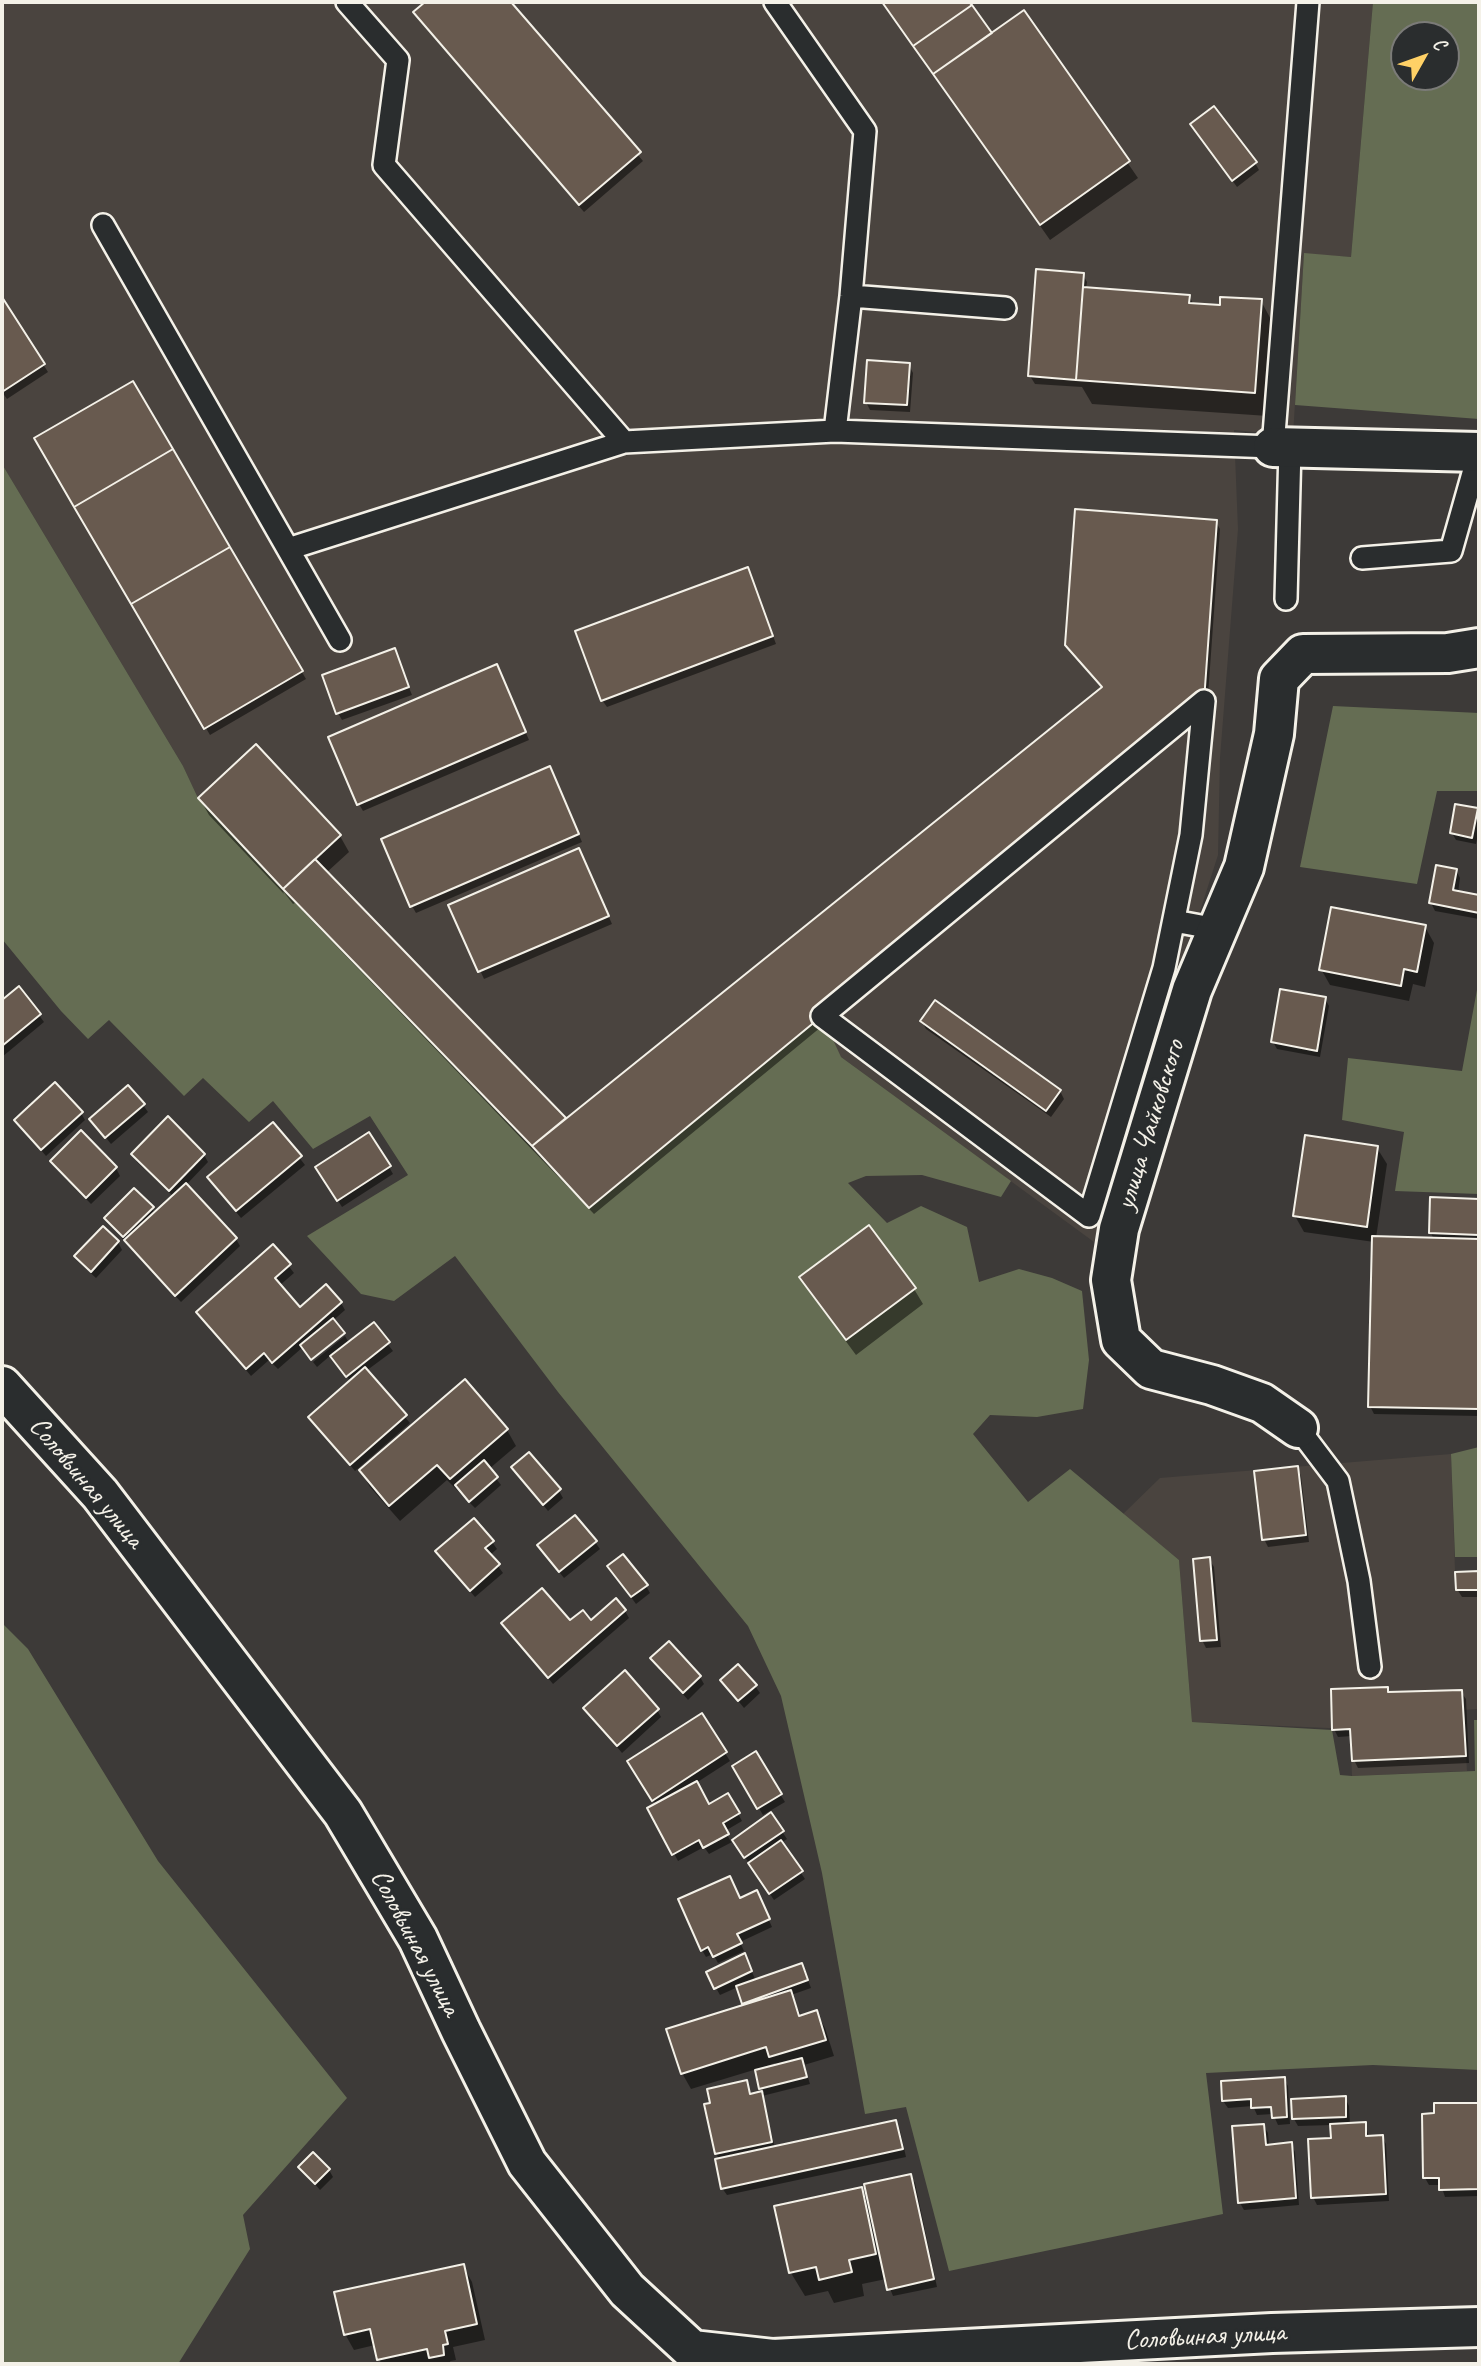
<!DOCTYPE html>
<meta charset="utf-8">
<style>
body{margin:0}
#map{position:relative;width:1481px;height:2366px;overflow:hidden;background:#3d3a38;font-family:Caveat,sans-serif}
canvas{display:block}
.frame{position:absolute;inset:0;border:4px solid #f4f1e8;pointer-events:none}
.north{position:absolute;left:1390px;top:21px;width:70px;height:70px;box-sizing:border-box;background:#2a2d2e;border:2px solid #7b7b78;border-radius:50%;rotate:50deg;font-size:19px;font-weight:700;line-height:28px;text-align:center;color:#f4f1e8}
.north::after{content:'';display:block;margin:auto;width:24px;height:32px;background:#ffd166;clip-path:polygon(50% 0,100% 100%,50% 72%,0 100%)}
</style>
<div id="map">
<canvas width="1481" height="2366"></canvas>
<div class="frame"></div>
<div class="north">С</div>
</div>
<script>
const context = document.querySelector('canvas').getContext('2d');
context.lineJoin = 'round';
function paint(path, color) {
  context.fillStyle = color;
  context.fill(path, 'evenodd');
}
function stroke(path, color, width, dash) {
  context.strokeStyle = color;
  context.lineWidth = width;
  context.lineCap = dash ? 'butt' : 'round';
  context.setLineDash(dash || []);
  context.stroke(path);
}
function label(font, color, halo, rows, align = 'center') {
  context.font = font + ' Caveat,sans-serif';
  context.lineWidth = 6;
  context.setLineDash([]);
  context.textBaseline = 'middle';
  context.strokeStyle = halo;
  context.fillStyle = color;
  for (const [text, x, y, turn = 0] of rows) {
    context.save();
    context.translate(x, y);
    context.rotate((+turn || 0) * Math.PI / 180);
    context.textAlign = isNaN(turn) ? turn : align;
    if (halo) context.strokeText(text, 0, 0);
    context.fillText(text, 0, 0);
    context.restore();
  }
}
const built = new Path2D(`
 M2,2H1373L1351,257L1304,254L1293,436L1234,430L1238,529L1220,758L1218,855L1094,1242L841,1057L589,1208L198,798L183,766L2,464Z
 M1451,1454L1455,1571H1479V1709L1463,1710L1467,1771L1352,1776L1350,1729L1192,1722L1179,1560L1123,1514L1160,1478Z`);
const green = new Path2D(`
 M1373,2H1479V419L1295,405L1304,253L1351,257ZM1404,35H1446V77H1404Z
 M2,464L183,766L198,798L589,1208L822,1016L841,1057L1011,1181L1001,1197L922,1175L866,1176L848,1183L887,1223L921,1206L967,1227L979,1282L1019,1269L1052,1278L1082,1291L1089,1360L1083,1409L1037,1417L990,1415L973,1434L1028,1502L1070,1469L1179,1560L1192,1722L1332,1730L1340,1775L1352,1776L1475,1771L1474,1720H1479V2070L1373,2065L1206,2073L1223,2214L949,2271L906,2107L865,2114L822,1873L781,1696L748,1626L558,1392L455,1256L394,1301L361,1294L307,1236L408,1175L370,1116L313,1149L273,1101L249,1122L203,1078L184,1096L109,1020L88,1039L61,1011L2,939Z
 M1333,706L1479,713V791H1437L1417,884L1300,867Z
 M1479,979V1194L1395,1191L1404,1132L1342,1120L1348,1058L1462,1071Z
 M1479,1447V1557H1455L1451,1454Z
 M2,1623L28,1649L158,1861L347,2098L243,2215L250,2249L178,2364H2Z`);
const shadow = new Path2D(`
 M428,2H509L643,161L584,212L419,20L415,13Z
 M883,2H968L992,35L1024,13L1138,178L1050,240Z
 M1197,132L1255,163L1259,170L1237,187Z
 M1083,275L1087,282L1086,289L1189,296L1194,305L1222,307L1261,301L1274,325L1268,416L1092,404L1082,387L1035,384L1030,376Z
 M2,300L48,372L7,399L2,392Z
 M909,365L913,373L910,412L870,410L866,402Z
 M132,383L306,679L210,735L36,439Z
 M1216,522L1220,529L1207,709L594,1214L295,903L293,904L283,891L284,894L209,815L200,799L256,747L340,836L349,852L326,873L566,1120L1103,689L1067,645Z
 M751,576L776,644L607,707L602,700Z
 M394,651L412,695L342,720L338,713Z
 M500,674L529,740L363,811L359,804Z
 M554,776L582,842L416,913L412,906Z
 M1477,810L1479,813V828L1476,844L1456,840L1452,833Z
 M583,858L612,924L484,979L451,906Z
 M1456,870L1460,878L1458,893L1479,897V919L1435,911L1431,903Z
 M1425,927L1434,943L1425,987L1413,984L1409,1001L1330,985L1321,969Z
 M19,988L44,1022L2,1057V1002Z
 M1325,999L1329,1006L1320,1057L1277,1049L1273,1042Z
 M922,1022L1060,1091L1064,1099L1051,1117L926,1029Z
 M143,1105L148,1112L111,1144L91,1119Z
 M81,1113L85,1120L46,1156L16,1120Z
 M273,1124L305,1165L241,1218L214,1185Z
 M1377,1148L1387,1164L1376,1238L1434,1240L1431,1233L1432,1199L1479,1201V1416L1374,1414L1370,1406L1374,1242L1304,1232L1295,1216Z
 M133,1154L204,1155L208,1162L186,1185L236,1239L240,1246L181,1302L130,1248L106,1218L152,1208L155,1214L174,1197L137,1162Z
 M52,1161L116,1168L120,1176L91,1204L56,1168Z
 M317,1167H389L393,1174L342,1207Z
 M118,1242L122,1250L96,1278L81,1264L76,1257Z
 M273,1246L294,1273L279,1286L300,1310L341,1303L345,1310L278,1369L269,1360L251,1376L198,1312Z
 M802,1278L914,1289L923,1304L856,1355L811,1294Z
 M373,1325L393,1351L366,1371L410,1423L355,1471L310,1417L351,1382L331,1355L317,1367L313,1362L345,1336L349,1343Z
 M507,1430L516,1446L489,1469L501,1485L475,1508L447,1480L400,1521L370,1487L361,1471Z
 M513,1467L559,1491L563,1498L548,1511Z
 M1297,1468L1301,1476L1309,1542L1268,1547L1264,1539Z
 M492,1542L497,1549L490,1555L503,1573L475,1597L437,1552Z
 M595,1542L600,1549L564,1578L544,1553Z
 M1209,1559L1214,1567L1221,1647L1206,1648L1202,1640Z
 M1457,1573H1479V1597H1462L1457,1589Z
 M614,1574L646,1586L650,1593L636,1604Z
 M625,1611L629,1618L553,1684L504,1624L591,1622Z
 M652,1658L700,1677L704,1684L688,1700Z
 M722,1681L755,1686L760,1693L744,1708Z
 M1387,1689L1390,1694L1461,1692L1466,1699L1469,1763L1358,1768L1354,1760L1352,1736L1338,1737L1334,1729Z
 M585,1708L657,1710L661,1717L622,1753Z
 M701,1715L730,1761L696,1783L708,1806L728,1795L742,1821L725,1831L731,1842L771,1815L787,1839L781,1843L805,1879L774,1900L734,1841L709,1854L704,1847L678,1861L650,1808L656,1805L629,1762Z
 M755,1754L785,1802L763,1815L734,1767Z
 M740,1900H760L772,1927L740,1942L744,1951L718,1963L713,1954L706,1957L702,1950Z
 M748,1963L756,1981L805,1972L811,1988L791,1995L802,2017L816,2012L825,2028L834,2056L804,2065L810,2084L762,2096L775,2148L895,2122L900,2130L906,2157L727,2195L722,2188L720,2160L716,2154L706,2105L712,2104L746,2082L752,2095L764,2093L757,2069L691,2089L682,2073L745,2006L738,1987L720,1995L716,1988ZM775,2063L776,2066L764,2069V2067Z
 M1284,2079L1288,2086L1290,2124L1278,2125L1273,2114L1257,2115L1253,2106L1228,2108L1223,2101Z
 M1345,2098L1349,2106L1350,2125L1365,2124L1369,2137H1382L1386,2144L1389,2201L1317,2205L1313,2197L1333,2139L1332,2125L1298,2126L1294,2119L1293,2101Z
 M1479,2104V2196L1445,2197L1441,2185H1429L1425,2178L1436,2115V2105Z
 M1263,2125L1268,2133L1269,2146L1291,2144L1295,2152L1299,2205L1244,2210L1240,2203L1233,2128Z
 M301,2168L329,2170L333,2177L320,2190Z
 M911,2176L915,2183L937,2287L893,2296L886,2279L862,2284L864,2296L834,2303L828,2291L805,2296L791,2273L861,2189L869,2204Z
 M463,2266L472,2282L485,2340L453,2347L456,2360L450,2361L451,2364H381L375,2345L354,2350L345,2334Z`);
const building = new Path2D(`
 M425,2H511L641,152L579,205L413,12Z
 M882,2H969L972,5L913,46Z
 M972,5L992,33L933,74L913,46Z
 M1024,10L1130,161L1040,225L933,74Z
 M1214,106L1257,162L1232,181L1190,124Z
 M1036,269L1084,273L1076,380L1028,376Z
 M1083,287L1190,295L1189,303L1220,305V297L1262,299L1255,393L1076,380Z
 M2,297L45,364L2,392Z
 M867,360L910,363L907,405L864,403Z
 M133,381L173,449L74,507L34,438Z
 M173,449L230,547L131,604L74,507Z
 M1075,509L1217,520L1204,701L589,1208L532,1146L1102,687L1065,645Z
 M230,547L303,671L204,729L131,604Z
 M748,567L773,636L601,701L575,631Z
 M395,648L409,687L336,714L322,675Z
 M497,664L526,732L357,805L328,737Z
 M256,744L341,835L283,889L198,798Z
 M550,766L579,834L410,907L381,839Z
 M1455,804L1478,808L1472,838L1450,833Z
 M579,848L609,916L478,972L448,905Z
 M315,859L566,1118L532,1146L283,889Z
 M1436,865L1457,869L1453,890L1479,895V913L1429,903Z
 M1331,907L1426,925L1417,972L1404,969L1401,986L1319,970Z
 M19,986L41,1014L2,1046V1000Z
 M1280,989L1326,997L1317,1051L1271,1042Z
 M935,1000L1061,1090L1046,1111L920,1021Z
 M55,1082L83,1112L41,1150L14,1120Z
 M128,1085L145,1104L105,1138L89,1119Z
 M168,1116L205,1154L169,1191L131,1154Z
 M273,1122L302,1156L236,1211L207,1177Z
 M81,1130L117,1167L86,1198L50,1161Z
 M369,1132L391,1166L337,1201L315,1167Z
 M1305,1135L1378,1146L1367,1227L1293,1216Z
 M186,1183L237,1238L175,1296L124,1240Z
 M134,1188L154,1207L123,1237L104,1218Z
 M1430,1197L1479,1199V1235L1429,1233Z
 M869,1225L916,1288L846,1340L799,1277Z
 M103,1226L119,1241L91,1272L74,1256Z
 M1372,1236L1479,1239V1409L1368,1407Z
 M273,1244L291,1264L275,1278L300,1307L326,1284L342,1302L272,1363L264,1353L246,1369L196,1312Z
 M333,1318L345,1333L311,1360L300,1345Z
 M374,1322L390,1342L346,1377L330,1356Z
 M365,1367L407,1415L350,1465L308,1417Z
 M465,1379L508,1429L450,1479L437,1465L389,1506L359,1470Z
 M529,1452L561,1489L543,1505L511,1467Z
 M484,1460L498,1477L469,1502L455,1485Z
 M1298,1466L1306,1535L1262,1540L1254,1471Z
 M575,1515L597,1541L559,1572L537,1545Z
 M474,1518L494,1541L485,1548L500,1564L470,1591L435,1551Z
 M623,1554L648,1585L631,1597L607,1566Z
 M1210,1557L1217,1640L1200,1641L1193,1559Z
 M1479,1571V1590H1456L1455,1572Z
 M542,1588L570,1620L583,1610L591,1620L616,1598L626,1610L548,1678L501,1623Z
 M669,1641L701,1676L683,1693L650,1658Z
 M738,1664L757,1685L738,1701L720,1680Z
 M625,1670L659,1709L617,1746L583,1708Z
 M1388,1687V1692L1462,1690L1466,1756L1352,1761L1350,1729L1332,1730L1331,1689Z
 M702,1713L727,1752L652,1801L627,1761Z
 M756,1751L782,1794L757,1809L732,1766Z
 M697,1781L709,1804L728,1793L740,1813L723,1823L729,1834L703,1848L699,1840L672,1855L647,1808Z
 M771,1812L784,1831L744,1858L732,1840Z
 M781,1840L803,1871L769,1894L748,1863Z
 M730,1876L740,1898L757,1890L770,1919L737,1934L742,1943L713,1957L708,1947L701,1951L678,1899Z
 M745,1953L752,1971L714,1989L706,1972Z
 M802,1963L808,1980L742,2004L736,1986Z
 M791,1990L799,2016L817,2010L826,2040L769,2057L766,2047L681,2074L666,2029Z
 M802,2058L807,2077L759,2089L755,2070Z
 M1285,2077L1287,2117L1272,2118L1271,2107L1251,2108V2099L1222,2101L1221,2081Z
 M747,2080L750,2094L762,2091L772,2142L715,2154L704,2104L710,2103L707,2089Z
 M1346,2096V2117L1292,2119L1291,2099Z
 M1434,2103H1479V2189L1439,2190V2178H1423L1422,2114L1434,2113Z
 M896,2120L903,2149L721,2189L715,2159Z
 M1366,2122V2136L1383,2135L1386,2194L1311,2198L1308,2139L1331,2138L1330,2124Z
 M1264,2124L1266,2145L1292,2142L1296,2198L1238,2203L1232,2126Z
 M313,2152L330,2169L315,2184L298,2167Z
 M911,2174L934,2279L887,2290L864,2184Z
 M862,2187L876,2254L849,2260L852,2272L819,2280L816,2267L789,2273L774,2206Z
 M464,2264L477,2324L445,2331L448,2344L443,2345L444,2355L429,2358L427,2349L377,2360L370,2329L344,2335L334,2292Z`);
const lane = new Path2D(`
 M347,2L398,60L384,165L624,442
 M775,2L865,131L851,296L835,431
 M103,225L340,640
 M851,296L1005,308
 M288,549L624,442L835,431L1273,447L1308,2
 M1362,558L1451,551L1479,452
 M1286,599L1290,448
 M1204,701L1191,835L1164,968L1089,1216L822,1016Z
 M1174,921L1217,929
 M1298,1428L1338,1481L1359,1581L1370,1667`);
const street = new Path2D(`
 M1273,447L1479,452
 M2,1386L100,1494L343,1813L418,1939L461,2031L527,2163L627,2290L692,2350L773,2359L1272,2333L1479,2327
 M1298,1428L1262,1403L1212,1385L1151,1369L1121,1340L1111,1280L1119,1229L1192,990L1244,867L1274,734L1279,679L1303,654L1448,653L1479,648`);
const streetNames = [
 ["улица Чайковского",1151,1125,-73],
 ["Соловьиная улица",86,1483,50],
 ["Соловьиная улица",415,1943,62],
 ["Соловьиная улица",1205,2337,-3]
];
paint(built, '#4a443f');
paint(green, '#656d53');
paint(shadow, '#0007');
paint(building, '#685a4f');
stroke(building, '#f4f1e8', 2);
stroke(lane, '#f4f1e8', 26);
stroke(street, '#f4f1e8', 44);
stroke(lane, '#2a2d2e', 21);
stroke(street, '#2a2d2e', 38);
label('28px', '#f4f1e8', '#2a2d2e', streetNames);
</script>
